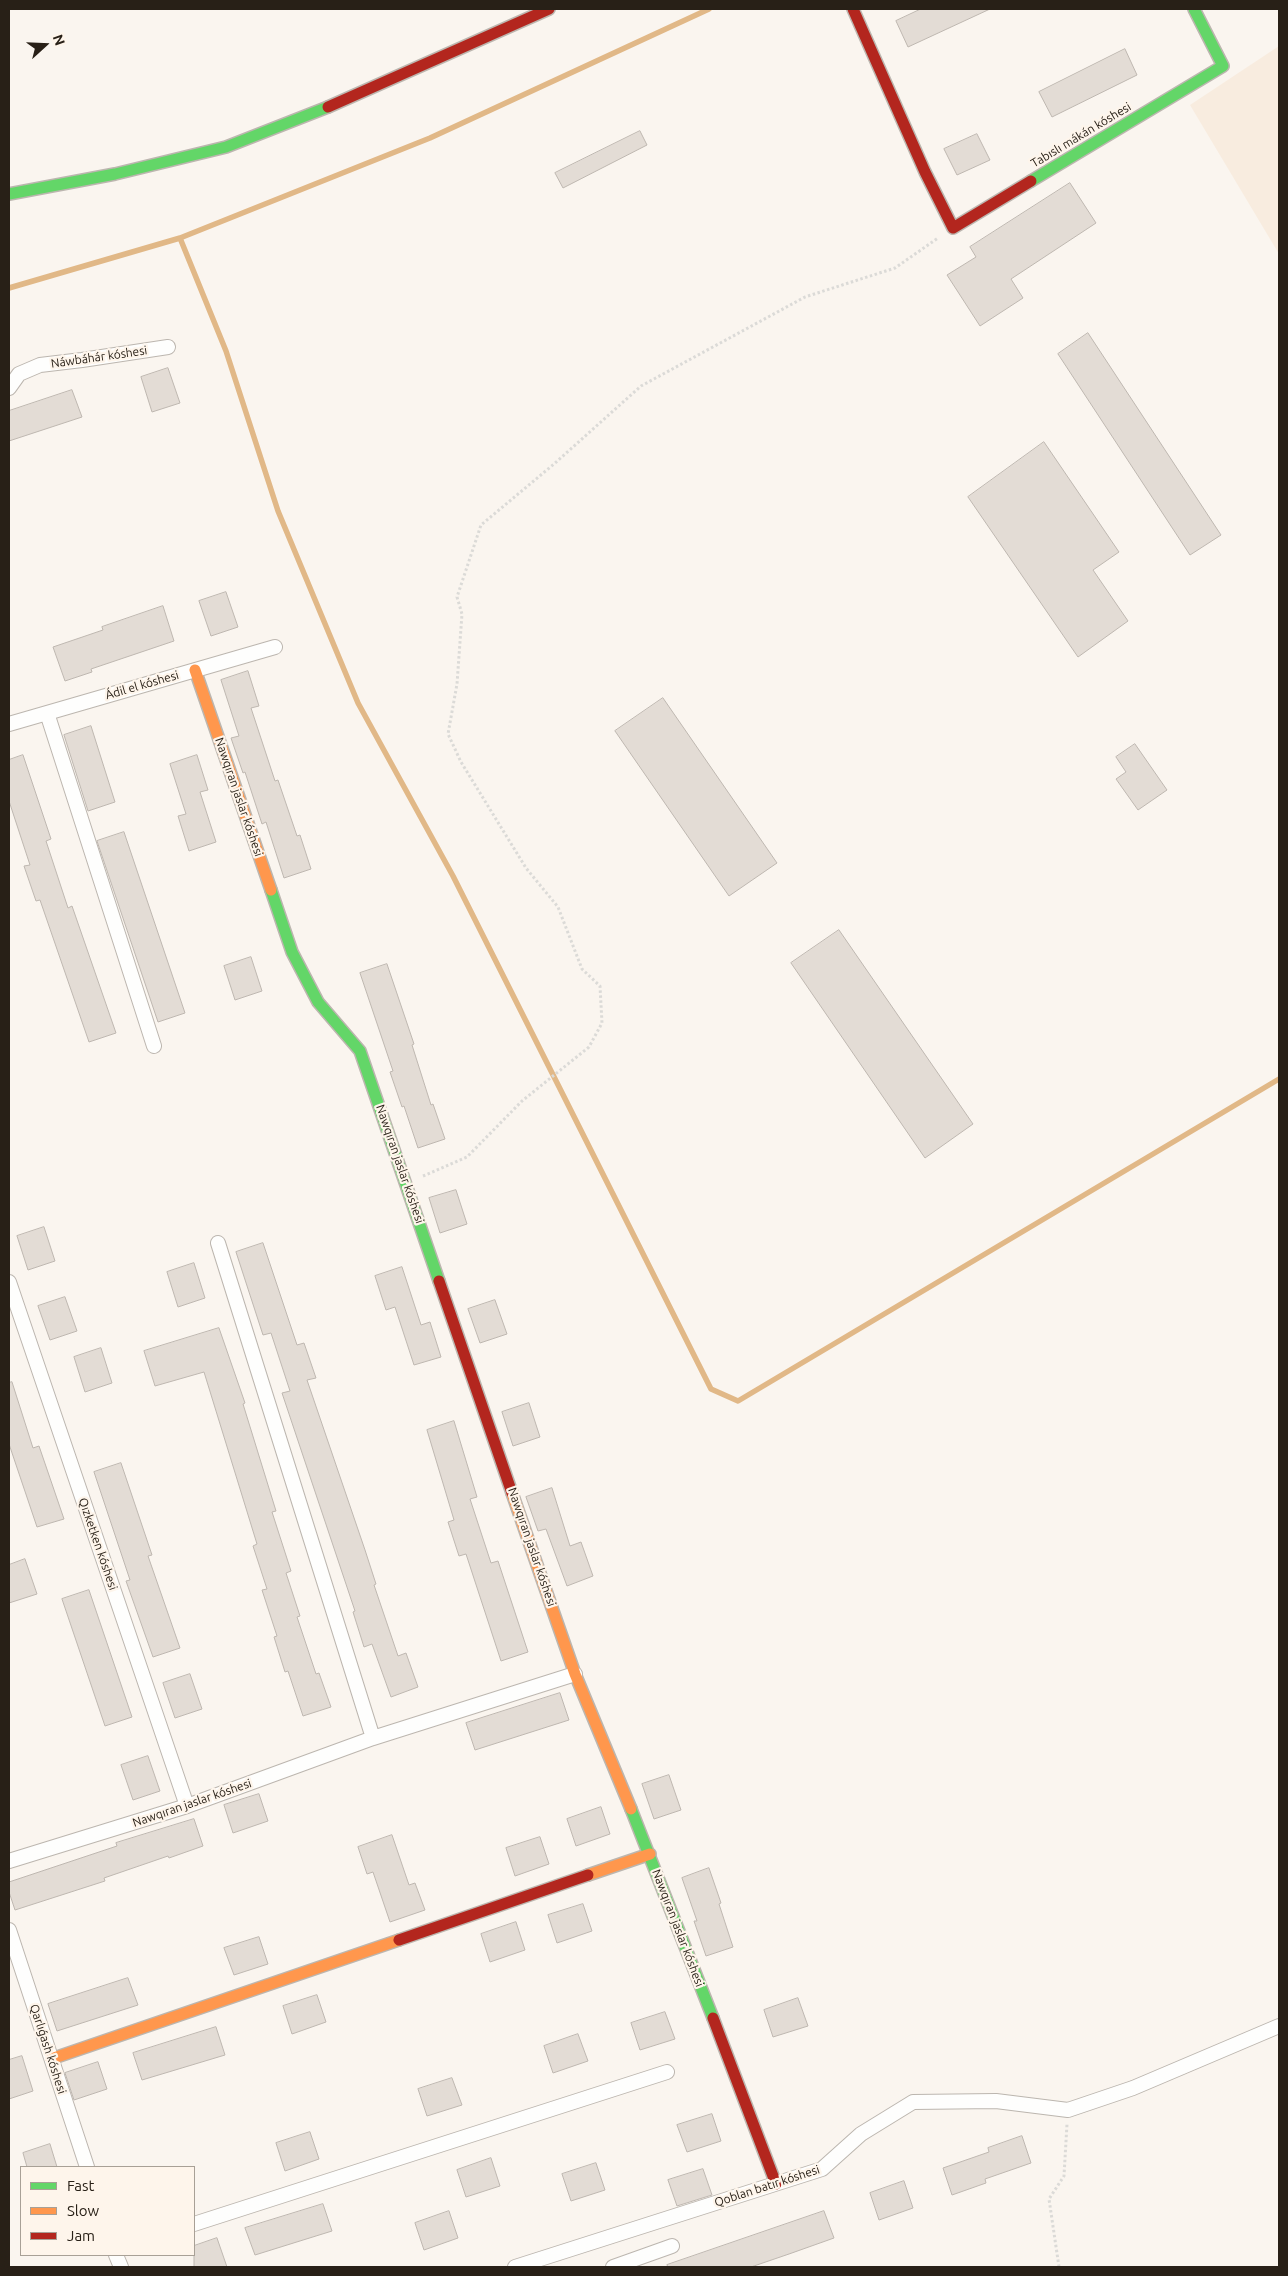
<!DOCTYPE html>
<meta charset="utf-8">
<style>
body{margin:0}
#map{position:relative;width:1288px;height:2276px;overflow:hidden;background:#faf5ef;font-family:Ubuntu,sans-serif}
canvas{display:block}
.frame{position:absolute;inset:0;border:10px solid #282017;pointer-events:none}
.legend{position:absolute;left:20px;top:2166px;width:175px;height:90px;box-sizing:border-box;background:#fef5eb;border:1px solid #a8a096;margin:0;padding:6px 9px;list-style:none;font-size:15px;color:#282017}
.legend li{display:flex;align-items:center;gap:10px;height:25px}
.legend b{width:25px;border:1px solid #a8a096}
.north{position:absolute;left:20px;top:20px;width:50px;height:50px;-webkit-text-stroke:4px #fef5eb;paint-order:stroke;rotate:70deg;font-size:14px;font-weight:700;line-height:20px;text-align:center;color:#282017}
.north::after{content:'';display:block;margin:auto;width:18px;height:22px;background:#282017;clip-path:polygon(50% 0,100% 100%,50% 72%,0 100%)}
</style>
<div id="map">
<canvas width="1288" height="2276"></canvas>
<div class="frame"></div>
<ul class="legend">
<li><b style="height:6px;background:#63d668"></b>Fast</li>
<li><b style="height:6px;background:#ff974d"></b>Slow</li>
<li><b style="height:6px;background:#b3261e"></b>Jam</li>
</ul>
<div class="north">N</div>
</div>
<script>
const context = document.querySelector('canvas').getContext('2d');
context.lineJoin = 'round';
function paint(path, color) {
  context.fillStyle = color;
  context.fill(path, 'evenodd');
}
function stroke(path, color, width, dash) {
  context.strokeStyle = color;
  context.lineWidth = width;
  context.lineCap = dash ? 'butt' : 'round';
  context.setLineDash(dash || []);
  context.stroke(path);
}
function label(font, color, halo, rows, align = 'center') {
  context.font = font + ' Ubuntu,sans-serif';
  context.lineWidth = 4.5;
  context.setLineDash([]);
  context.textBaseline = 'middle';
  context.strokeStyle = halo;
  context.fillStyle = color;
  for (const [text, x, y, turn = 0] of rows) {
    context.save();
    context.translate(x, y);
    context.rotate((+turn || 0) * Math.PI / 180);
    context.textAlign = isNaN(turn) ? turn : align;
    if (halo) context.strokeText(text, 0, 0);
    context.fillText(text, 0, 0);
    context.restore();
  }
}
const built = new Path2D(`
 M1279,46V254L1190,105Z`);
const stream = new Path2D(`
 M180,238L226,351L278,511L358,703L453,876L711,1389L738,1401L1279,1079
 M9,288L180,238L430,138L709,9`);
const building = new Path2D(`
 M921,9H990L908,47L896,21Z
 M1125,49L1137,75L1052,117L1039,92Z
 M640,131L647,145L563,188L555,173Z
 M977,134L990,160L957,175L944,149Z
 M1070,183L1096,223L1011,279L1023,298L980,326L947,275L976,257L970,247Z
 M1088,333L1221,535L1190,555L1058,354Z
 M168,368L180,403L152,412L141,377Z
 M72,390L82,417L9,441V411Z
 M1044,442L1119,552L1093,570L1128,621L1078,657L968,497Z
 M226,592L238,627L211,636L199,601Z
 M163,606L174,641L91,669L92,672L65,681L53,647L103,630L102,627Z
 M248,671L259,706L251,708L275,781L278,780L297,836L300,835L311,869L284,878L266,822L262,824L245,772L243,773L231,738L239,736L221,680Z
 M663,698L777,863L729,896L615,731Z
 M91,726L115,802L88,811L64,735Z
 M1135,744L1167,790L1138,810L1116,779L1126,772L1116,757Z
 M23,755L51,839L46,841L68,908L72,906L116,1033L89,1042L40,900L36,901L24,866L30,865L9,801V760Z
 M197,755L208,790L200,792L216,842L189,851L178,816L186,814L170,764Z
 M124,832L185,1013L158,1022L97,841Z
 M839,930L973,1124L925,1158L791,963Z
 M251,957L262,991L235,1000L224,966Z
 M387,964L414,1044L412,1045L431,1105L433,1104L445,1139L418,1148L404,1106L402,1107L390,1072L393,1071L360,973Z
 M456,1190L467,1224L440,1233L429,1198Z
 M44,1227L55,1261L28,1270L17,1236Z
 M263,1243L297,1345L304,1343L316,1378L307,1380L365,1550L376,1584L374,1585L398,1656L406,1653L418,1687L391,1697L372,1644L364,1647L353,1612L355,1611L282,1393L290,1391L271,1333L263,1335L236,1252Z
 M194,1263L205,1298L178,1307L167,1272Z
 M402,1267L421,1325L430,1322L441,1357L414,1365L395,1307L386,1310L375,1276Z
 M65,1297L77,1331L50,1340L38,1306Z
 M495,1300L507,1334L480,1343L468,1309Z
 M219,1328L245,1403L243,1404L276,1511L272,1512L291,1571L286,1573L300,1616L297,1617L316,1674L319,1673L331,1707L303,1716L288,1671L285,1672L274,1637L277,1636L262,1590L267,1589L253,1546L257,1544L204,1372L155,1386L144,1351Z
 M101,1348L112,1383L85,1392L74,1357Z
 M12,1382L33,1448L39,1446L64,1519L37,1527L9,1444V1383Z
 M529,1403L540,1437L513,1446L502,1412Z
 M454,1421L477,1497L470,1499L491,1563L498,1561L528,1652L501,1661L466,1554L459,1556L448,1522L454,1520L427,1430Z
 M121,1463L152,1555L148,1556L180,1648L153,1657L126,1581L130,1580L94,1472Z
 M552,1488L570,1546L581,1542L593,1576L567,1586L546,1529L538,1531L526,1497Z
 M25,1559L37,1594L9,1603V1565Z
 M89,1590L132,1717L105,1726L62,1599Z
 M190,1674L202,1709L175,1718L163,1683Z
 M560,1693L569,1720L475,1750L466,1723Z
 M148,1756L160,1791L133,1800L121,1765Z
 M669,1775L681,1810L654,1819L642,1784Z
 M259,1794L268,1821L233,1833L224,1805Z
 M601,1807L610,1834L576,1846L567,1819Z
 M194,1819L203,1846L169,1858L168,1856L104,1878L105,1881L15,1910L9,1892V1882L117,1846L116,1843Z
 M392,1835L409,1885L415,1883L425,1910L390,1922L373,1872L367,1874L358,1847Z
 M540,1837L549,1864L515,1876L506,1848Z
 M709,1868L721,1903L719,1904L733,1947L706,1956L694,1921H697L682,1878Z
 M583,1904L592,1931L557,1943L548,1915Z
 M516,1922L525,1950L490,1962L481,1934Z
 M259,1937L268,1964L234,1975L224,1948Z
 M128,1978L138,2005L57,2031L48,2004Z
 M317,1995L326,2022L292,2034L283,2006Z
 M798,1998L808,2026L773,2037L764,2010Z
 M665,2012L675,2039L640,2050L631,2023Z
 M216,2027L225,2055L142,2080L133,2053Z
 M578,2034L588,2061L553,2073L544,2046Z
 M22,2056L33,2091L9,2099V2060Z
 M98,2062L107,2089L74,2100L65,2073Z
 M452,2078L462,2105L427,2116L418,2089Z
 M712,2114L721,2141L687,2152L677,2125Z
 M310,2132L319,2159L285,2171L276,2143Z
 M1022,2136L1031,2163L985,2179L986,2183L952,2195L943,2168L989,2152L988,2148Z
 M50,2144L57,2167H27L23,2153Z
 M491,2158L500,2186L466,2197L457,2170Z
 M596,2163L605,2190L571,2201L562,2174Z
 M703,2169L712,2195L677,2206L668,2180Z
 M904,2181L913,2208L879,2220L870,2193Z
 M323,2204L332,2231L255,2255L245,2228Z
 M449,2211L458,2238L424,2250L415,2223Z
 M824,2211L834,2238L789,2254L751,2267H668L667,2265Z
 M217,2238L227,2267H194V2246Z`);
const path = new Path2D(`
 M423,1176L467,1157L522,1101L589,1047L602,1023L600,986L582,969L558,907L526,868L461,762L448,734L457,684L462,614L457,597L481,525L554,464L641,386L805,297L895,268L938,238
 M1059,2267L1049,2199L1064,2176L1067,2124`);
const street = new Path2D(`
 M9,388L19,374L40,365L82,360L168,347
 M47,713L154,1046
 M9,724L275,647
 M218,1243L373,1738
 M9,1282L187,1806
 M9,1861L187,1806L373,1738L575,1674
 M9,1930L87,2167
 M194,2224L667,2072
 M116,2255L121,2267
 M515,2267L822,2169L861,2134L913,2102L996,2101L1068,2110L1133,2088L1279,2026
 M613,2267L672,2246`);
const fast = new Path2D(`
 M1031,181L1223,66L1194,9
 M9,194L115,174L226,147L328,107
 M271,890L292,952L318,1002L360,1051L439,1281
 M631,1809L713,2018`);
const slow = new Path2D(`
 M195,670L271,890
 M512,1493L575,1674L631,1809
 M588,1875L650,1854
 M51,2059L399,1940`);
const jam = new Path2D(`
 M853,9L925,172L953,228L1031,181
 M328,107L549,9
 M439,1281L512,1493
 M399,1940L588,1875
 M713,2018L776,2184`);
const streetNames = [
 ["Tabıslı mákán kóshesi",1081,135,-31],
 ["Náwbáhár kóshesi",99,357,-8],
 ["Ádil el kóshesi",142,685,-16],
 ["Nawqıran jaslar kóshesi",239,797,71],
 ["Nawqıran jaslar kóshesi",400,1164,71],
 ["Qızketken kóshesi",98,1544,71],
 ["Nawqıran jaslar kóshesi",532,1547,71],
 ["Nawqıran jaslar kóshesi",192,1803,-19],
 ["Nawqıran jaslar kóshesi",678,1928,69],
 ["Qarlıǵash kóshesi",48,2049,72],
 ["Qoblan batır kóshesi",767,2186,-18]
];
paint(built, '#f8ecdf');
stroke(stream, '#e1b887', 5.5);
paint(building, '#e3dcd5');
stroke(building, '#beb7b0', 1);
stroke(street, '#bcb6af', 16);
stroke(fast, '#bcb6af', 14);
stroke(slow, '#bcb6af', 14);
stroke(jam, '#bcb6af', 14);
stroke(path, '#dbdad7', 3, [2.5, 2.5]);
stroke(street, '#fefefd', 14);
stroke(fast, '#63d668', 11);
stroke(slow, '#ff974d', 11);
stroke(jam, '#b3261e', 11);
label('12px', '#282017', '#fef5eb', streetNames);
</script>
